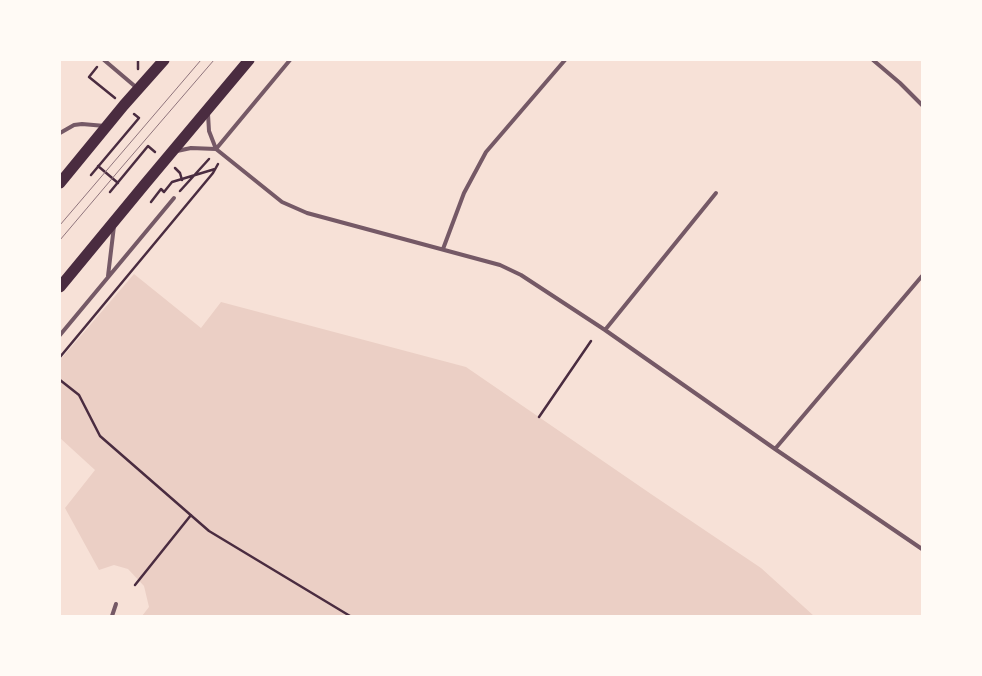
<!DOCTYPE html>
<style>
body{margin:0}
#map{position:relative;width:982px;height:676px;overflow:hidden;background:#f7e1d7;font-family:Montserrat,sans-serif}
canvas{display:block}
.frame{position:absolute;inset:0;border:61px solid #fffaf5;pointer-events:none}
</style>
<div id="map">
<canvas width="982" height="676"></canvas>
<div class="frame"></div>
</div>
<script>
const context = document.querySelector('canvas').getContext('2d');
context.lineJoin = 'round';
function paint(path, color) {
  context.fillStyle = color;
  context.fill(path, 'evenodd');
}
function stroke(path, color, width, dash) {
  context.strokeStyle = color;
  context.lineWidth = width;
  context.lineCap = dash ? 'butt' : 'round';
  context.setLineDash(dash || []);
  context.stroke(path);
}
const green = new Path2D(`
 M134,274L201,328L221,302L466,367L651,494L761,568L814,616H142L149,607L144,586L128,569L114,565L99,570L65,508L95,470L60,438V360Z`);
const path = new Path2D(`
 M138,60V69
 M97,67L89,77L115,98
 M98,166L118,183
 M175,168L180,173L182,180
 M91,175L139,118L134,114
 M180,191L209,159
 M110,192L148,146L155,152
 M151,202L161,189L164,192L172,182L215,169
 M60,357L213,173L218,164
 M60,380L79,395L100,436L209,531L350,616
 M539,417L591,341
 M135,585L191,515`);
const minor = new Path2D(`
 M104,60L137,88
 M873,60L900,83L922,105
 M208,114L209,131L216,149L282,202L307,213L500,265L521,275L605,330L775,449L922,549
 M60,133L74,125L82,124L105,126
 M216,149L290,60
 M177,151L191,148L216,149
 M443,249L464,193L486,152L565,60
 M108,276L114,226
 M605,330L716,193
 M60,335L174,198
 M775,449L922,276
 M112,616L116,604`);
const trunk = new Path2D(`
 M60,183L124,105L164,60
 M60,287L145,184L249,60`);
const tram = new Path2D(`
 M60,225L201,60
 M60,240L121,168L214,60`);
paint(green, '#ebcfc5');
stroke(path, '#4a2c40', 2.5);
stroke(minor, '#755966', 4);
stroke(trunk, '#4a2c40', 11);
stroke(tram, '#8f747c', 1);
</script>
